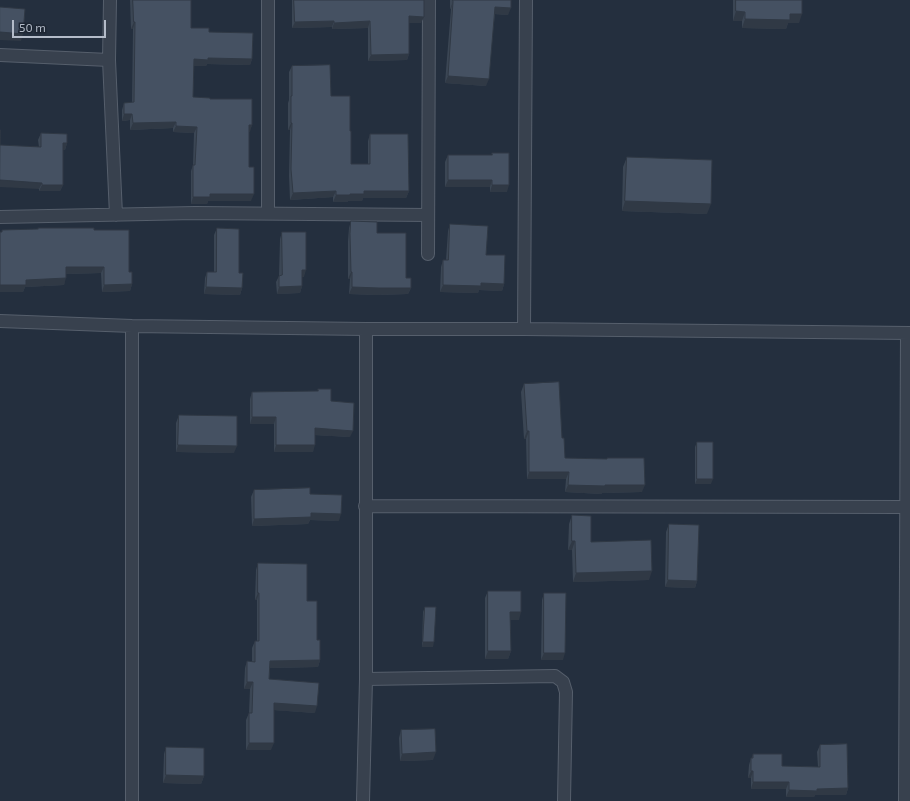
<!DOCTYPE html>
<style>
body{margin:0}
#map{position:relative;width:910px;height:801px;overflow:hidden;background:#242f3e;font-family:"Exo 2",sans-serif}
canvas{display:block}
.scale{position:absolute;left:12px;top:20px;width:94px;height:18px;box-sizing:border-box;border:2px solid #b4bcc9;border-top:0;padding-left:5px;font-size:12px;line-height:14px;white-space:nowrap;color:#b4bcc9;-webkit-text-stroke:3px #1d2633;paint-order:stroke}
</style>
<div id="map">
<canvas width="910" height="801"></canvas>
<div class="scale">50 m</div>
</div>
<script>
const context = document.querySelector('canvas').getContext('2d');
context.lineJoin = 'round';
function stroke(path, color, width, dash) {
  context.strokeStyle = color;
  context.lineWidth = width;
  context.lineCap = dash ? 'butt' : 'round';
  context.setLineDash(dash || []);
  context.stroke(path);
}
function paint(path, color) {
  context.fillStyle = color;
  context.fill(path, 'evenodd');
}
const street = new Path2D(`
 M110,0L109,60L116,215
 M0,55L109,60
 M268,213V0
 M0,217L195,213L428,215
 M428,254L429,0
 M0,321L132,326L366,329H524L910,333
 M524,329L526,0
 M365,506L906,507
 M366,679L555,676L563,682L566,692L564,801
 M132,801V326
 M363,801L366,679V329
 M905,801L907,333`);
const wall = new Path2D(`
 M130,0H191V28L209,32L252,59L250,65L207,64L206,66H193V97L210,99L252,125L249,132V167L251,201H208L207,204H191V171L193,165L194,133L173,132V128L130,130V120L122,121V110L124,103H132L133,29H131Z
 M292,0H424L421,23H409V54L407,60L368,61V28L332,29V27L292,28Z
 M450,0H511L508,15L495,14L486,86L445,83L451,9H450Z
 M733,0H802L799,23H788L786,29L742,28V21H733Z
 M292,66L331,96L350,131L351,164H368V141L370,134L409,191L406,198H363L362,201H348L347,202H333V197L290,200L289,176L290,130H288V103L289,100V72Z
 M41,133L67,143L65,150H63V185L60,191H39V189L0,145L39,147L38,140Z
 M492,153L507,192H490V187H445V162L448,155H492Z
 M627,157L707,214L622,211L623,167Z
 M351,221L377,233L406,278L411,288L408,294L377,295L349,294L350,279H348V241L349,228Z
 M450,224L486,255L504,284L502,291L479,290L478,293L440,292L441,267L443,260H446L448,231Z
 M217,228L239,273L242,288L240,295L204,294L205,278L207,272H214V235Z
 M2,230H94L129,272L132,284L130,291L102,292L101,273L66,274L64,285L25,287L23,292H0V232H2Z
 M282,232L304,277H302V286L300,293L277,294L276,282L279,276L280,239Z
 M524,384L562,438L565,458L642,492L602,493V494L565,492L566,479H527L526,439H524L521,392Z
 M318,389L331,401L350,437L315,435L313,452H274V424H250V399L252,392L318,391Z
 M179,415L234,453L176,452V423Z
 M697,442L711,484H695V447Z
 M254,490L310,494L339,521L310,520L308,524L252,526L251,497Z
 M572,515L591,542L649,580L573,582L572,550H568L569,524Z
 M669,524L697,581L695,588L665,587L666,532Z
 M258,563L307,601L317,640L320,660L318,667L270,668L269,679L315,713L274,710L271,750H246V720L249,713L250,689H244L245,668L247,661L252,662V648L255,641H257V600H255L256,570Z
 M488,591L519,620H510L511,651L508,659H485V598Z
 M544,593L563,660H541L542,600Z
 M425,607L433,647H422L423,612Z
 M401,730L433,760L400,761L399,738Z
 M820,745L848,788L846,795H815L814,797H786V789H751V778H748L749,765L751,758H752L753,754L782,766L818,767L817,752Z
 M166,747L204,776L201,784L163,783L164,754Z`);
const shadedWall = new Path2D(`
 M453,2L451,9H450Z
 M495,7L511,8L508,15L493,14Z
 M736,11L745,12L742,21H733Z
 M790,14H802L799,23H788L786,29L742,28L745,19Z
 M409,16L424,17L421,23H406Z
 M334,21L332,27L292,28L295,22Z
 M370,21L368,28L332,29L334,23Z
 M134,22H135L133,29H131Z
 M0,32L23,34L21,41L0,40Z
 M409,54L407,60L368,61L371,55Z
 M208,58L252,59L250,65L207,64L206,66H191L194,59Z
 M448,76L489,79L486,86L445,83Z
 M124,114H132L130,120L122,121Z
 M176,122L173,128L130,130L133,123Z
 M291,123H292L290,130H288Z
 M249,125H252L250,132H247Z
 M176,126L197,127L194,133L173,132Z
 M63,143H67L65,150H61Z
 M0,180L42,183L39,189L0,187Z
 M448,180H492L490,187H445Z
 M42,185H63L60,191H39Z
 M492,185H509L507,192H490Z
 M336,191L333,197L290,200L293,193Z
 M364,191H409L406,198H363L362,201H348L347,202H333L336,195Z
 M210,194H254L251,201H208L207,204H191L193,197Z
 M625,201L711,204L707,214L622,211Z
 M66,267H104L101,273L63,274Z
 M302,270H306L304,277H299Z
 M351,272H352L350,279H348Z
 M66,278L64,285L25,287L23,292H0V285L26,280Z
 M481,283L504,284L502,291L479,290L478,293L440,292L443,285Z
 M132,284L130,291L102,292L104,285Z
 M302,286L300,293L277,294L279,287Z
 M206,287L242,288L240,295L204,294Z
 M352,287L411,288L408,294L377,295L349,294Z
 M252,417H276L274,424H250Z
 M315,428L353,431L350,437L313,435Z
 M527,431H529L526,439H524Z
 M178,445L237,446L234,453L176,452Z
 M276,445H315L313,452H274Z
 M529,472H569L566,479H527Z
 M697,479H713L711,484H695Z
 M568,485H645L642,492L602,493V494L565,492Z
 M311,513L341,514L339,521L310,520L308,524L252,526L254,519Z
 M572,541H575L572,550H568Z
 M652,571L649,580L573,582L576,573Z
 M668,580L697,581L695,588L665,587Z
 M258,593H259L257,600H255Z
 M510,612H521L519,620H508Z
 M423,642H434L433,647H422Z
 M488,651H511L508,659H485Z
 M544,653H565L563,660H541Z
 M320,660L318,667L267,668L270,661Z
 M247,682H253L250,689H244Z
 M274,703L317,706L315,713L272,710Z
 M249,743H274L271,750H246Z
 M436,752L433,760L400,761L402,754Z
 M751,771H753L751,778H748Z
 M166,775L204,776L201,784L163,783Z
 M753,782H789L786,789H751Z
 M848,788L846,795H815L814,797H786L789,790Z`);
const building = new Path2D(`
 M133,0H191V28H209V32L253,33L252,59L208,58V60L194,59L193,97L210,98V99H252V125H249V167H254V194H210V197H193V165H195L197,127L176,126V122L133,123L132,114H124V103L134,102L135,22H134Z
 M294,0H424V17L409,16V54L371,55L370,21L334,23V21L295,22Z
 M453,0H511V8L495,7L489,79L448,76L453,2Z
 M736,0H802V14H790V20L745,19V12L736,11Z
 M0,7L25,9L23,34L0,32Z
 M330,65L331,96H350V131H351V164H370V134H408L409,191H364V194H350V195H336V191L293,193L291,169L292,123H291V96H292V66Z
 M0,130V145L41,147V133L67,134V143H63V185H42V183L0,180Z
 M492,153H509V185H492V180H448V155H492Z
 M627,157L712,160L711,204L625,201Z
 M351,221L377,222V233H406V278H411V288H379L352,287V272H351L350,234Z
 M450,224L488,226L486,255H505L504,284L481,283V286L443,285V260H448Z
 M38,228H94V230H129V272H132V284L104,285V267H66V278L26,280V285H0V232H2V230L38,229Z
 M217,228L239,229V273H243L242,288L206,287L207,272H216Z
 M282,232H306V270H302V286L279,287V276L282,275Z
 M559,382L562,438H564L565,458L607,459V458H644L645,485H605V486L568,485L569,472H529V431H527L524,384Z
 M318,389H331V401L354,403L353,431L315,428V445H276V417H252V392L318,391Z
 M179,415L237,416V446L178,445Z
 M697,442H713V479H697Z
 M310,488V494L342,495L341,514L311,513V517L254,519V490Z
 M572,515L591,516V542L651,540L652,571L576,573L575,541H572Z
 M669,524L699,525L697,581L668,580Z
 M258,563L307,564V601H317V640H320V660L270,661L269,679L319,683L317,706L274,703V743H249V713H252L253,682H247V661L255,662V641H259V593H258Z
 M488,591H521V612H510L511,651H488Z
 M544,593H566L565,653H544Z
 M425,607H436L434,642H423Z
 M435,729L436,752L402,754L401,730Z
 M847,744L848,788L817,789V791L789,790V782H753V771H751V758H753V754H782V766L820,767V745Z
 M166,747L204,748V776L166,775Z`);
stroke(street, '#565f6c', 14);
stroke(street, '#38414e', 12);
paint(wall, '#3b4654');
paint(shadedWall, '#303945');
paint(building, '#455162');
stroke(building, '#303945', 1);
</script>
